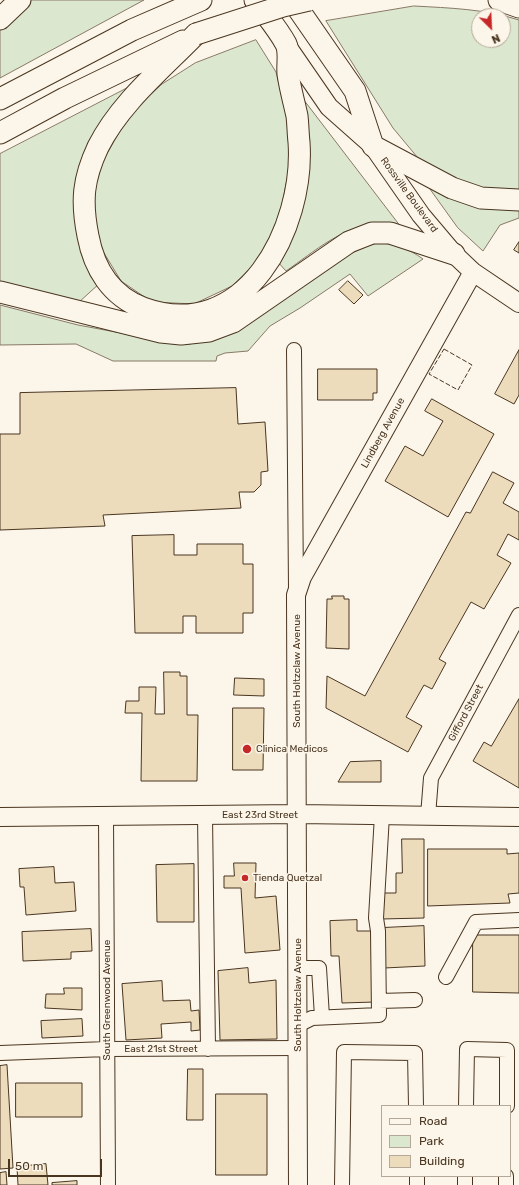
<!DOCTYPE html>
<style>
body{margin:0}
#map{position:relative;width:519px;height:1185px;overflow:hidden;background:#fbf6e9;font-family:Rubik,sans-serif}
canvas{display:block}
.legend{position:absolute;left:381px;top:1105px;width:130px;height:72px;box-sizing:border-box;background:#fbf6e9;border:1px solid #b4a999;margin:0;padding:5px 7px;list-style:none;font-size:12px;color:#4a3520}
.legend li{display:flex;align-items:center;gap:8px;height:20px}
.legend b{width:20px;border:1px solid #b4a999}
.north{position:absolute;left:471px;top:8px;width:40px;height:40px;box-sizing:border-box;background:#fbf6e9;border:1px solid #b4a999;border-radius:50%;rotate:156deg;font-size:11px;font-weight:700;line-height:16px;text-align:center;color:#4a3520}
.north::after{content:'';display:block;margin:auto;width:14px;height:18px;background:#c62828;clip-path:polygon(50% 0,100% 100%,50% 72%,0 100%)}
.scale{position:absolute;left:8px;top:1159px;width:94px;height:18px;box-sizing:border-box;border:2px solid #4a3520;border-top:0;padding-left:5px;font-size:12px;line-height:14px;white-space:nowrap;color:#4a3520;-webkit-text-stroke:3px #fbf6e9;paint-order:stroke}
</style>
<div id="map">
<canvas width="519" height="1185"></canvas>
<ul class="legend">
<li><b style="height:5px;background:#fbf6e9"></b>Road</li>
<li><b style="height:11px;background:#dce7d0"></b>Park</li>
<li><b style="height:11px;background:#ecdcbc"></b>Building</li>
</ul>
<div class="north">N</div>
<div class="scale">50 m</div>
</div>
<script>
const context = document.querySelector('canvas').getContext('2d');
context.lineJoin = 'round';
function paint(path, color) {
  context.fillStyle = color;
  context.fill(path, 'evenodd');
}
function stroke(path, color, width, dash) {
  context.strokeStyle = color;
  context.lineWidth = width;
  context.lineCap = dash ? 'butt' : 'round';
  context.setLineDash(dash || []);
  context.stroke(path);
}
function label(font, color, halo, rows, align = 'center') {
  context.font = font + ' Rubik,sans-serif';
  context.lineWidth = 3;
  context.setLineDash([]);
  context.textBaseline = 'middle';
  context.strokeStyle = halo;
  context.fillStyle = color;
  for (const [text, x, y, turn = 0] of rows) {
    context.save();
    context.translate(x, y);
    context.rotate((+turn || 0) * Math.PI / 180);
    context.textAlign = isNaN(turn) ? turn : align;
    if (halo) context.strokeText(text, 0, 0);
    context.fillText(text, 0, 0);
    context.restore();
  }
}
const green = new Path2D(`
 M31,0H144L0,78V29Z
 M414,6C450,8 485,9 519,20V191L480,188L461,181L418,158L393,128L326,21ZM479,16H503V40H479Z
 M256,40L276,72L289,122V169L279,220L263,256L232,286L194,304L152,302L121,281L101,248L92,204L98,169L120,131L139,105L162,84L195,63Z
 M133,85L87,158L100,283L78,303L0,285V154Z
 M297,91L404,231C397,229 388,225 380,225C344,224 314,252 286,271L277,261L293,228Z
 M423,179L519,207V218L500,225L483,251L458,228Z
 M378,243C395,243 409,249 423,259L368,296L350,274L300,308L270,326L248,351L225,353L217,356L216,361H113L76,344L0,345V305L78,325L175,343L189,344L215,339L348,255L367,246Z`);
const building = new Path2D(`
 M519,242V253L514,250Z
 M348,281L363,295L354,304L339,290Z
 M519,350V395L514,404L495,394Z
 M318,369H377V393H373V400H318Z
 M236,388L238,424L265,422L268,471L261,472V485L254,492H239L241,508L103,515L105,526L0,530V434H20V393Z
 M432,399L494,434L448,517L385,481L405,446L423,456L443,421L425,411Z
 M493,472L514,483L503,503L519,512V540L508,534L497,555L511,563L484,609L471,602L439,659L446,663L432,689L424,685L406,717L422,726L408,752L326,708L327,676L365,696L466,512L470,513Z
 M174,535V555H197V544H243V564H253V613H243V633H196V616H183V633H135L132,536Z
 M332,596H344V599H349V649L326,648L327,599H332Z
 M164,672H180V676H187V715H198L197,781H141L142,713H125L126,701H139V687H156L155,714H164Z
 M235,678L264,679V696L234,695Z
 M519,699V788L473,761L484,742L491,746Z
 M233,708H264L263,770H233Z
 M381,761V782H338L350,762Z
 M402,839H424V918L381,919V893H396V873H402Z
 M428,849H507V854L519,853V893L508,894L510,903L428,906Z
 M234,863H256L255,898L276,896L280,950L245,953L241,888H224V876H234Z
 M194,864V922H157L156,865Z
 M54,867L55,883L74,882L76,911L26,915L24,887H20L19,869Z
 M357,920V931H372L375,1002L342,1003L339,956H331L330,921Z
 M424,926L425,966L384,968L382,928Z
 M91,929L92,951L71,952V959L23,961L22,932Z
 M473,935H519V993L473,992Z
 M248,968L249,983L276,980L277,1039L220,1040L218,971Z
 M162,981L163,1001L190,1000L191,1011L199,1010L200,1030L191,1031V1022L161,1024L162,1038L126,1040L122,984Z
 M64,988H82V1010L45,1008L46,994H64Z
 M82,1019L83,1036L42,1038L41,1021Z
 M7,1065L13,1168L0,1169V1066Z
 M188,1069H203V1120H187Z
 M16,1083H82V1117H16Z
 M216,1094H267V1175H216Z
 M46,1164L48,1185H18L17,1167Z
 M6,1172L7,1185H0V1173Z
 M77,1181V1185H52V1183Z`);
const minor = new Path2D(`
 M294,350L296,589
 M205,815L208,1049
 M106,816L108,1185
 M428,816L431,778L519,615
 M298,968H319L322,1017
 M446,977L476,922L519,920
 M379,1001L415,1000
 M298,1025L312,1018L379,1015L378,931L376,918L382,815
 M0,1053L107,1049L298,1048
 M466,1106L467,1049L507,1050V1106
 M417,1176V1185
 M342,1185L344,1052L415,1053L416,1106
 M465,1185V1176
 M506,1185V1176`);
const major = new Path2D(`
 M287,46L329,107L373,146L421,215L454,254L473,272L519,303
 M0,817L298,814L519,817
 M298,1185L296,595L302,577L473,272`);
const highway = new Path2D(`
 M292,0L355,91L373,146L452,188L481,198L519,200
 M499,0L519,7
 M0,19L20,0
 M196,34C162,69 120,103 98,147C83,179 81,201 88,236C94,268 111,296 143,308C245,345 305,228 299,142C298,134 298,124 297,116C294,102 290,88 288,74C287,65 290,52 286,44C278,29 265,14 255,0
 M0,99L132,30L201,0
 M0,133L65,98L183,41
 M0,292L161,332L181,334L209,331L233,322L349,242L372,233H390L454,254`);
const highwayBridge = new Path2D(`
 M196,34L283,6L309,0`);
const fence = new Path2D(`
 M444,349L472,365L458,390L429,374Z`);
const markers = [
 [247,749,5,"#c62828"],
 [245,878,4,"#c62828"]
];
const streetNames = [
 ["Rossville Boulevard",409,195,54],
 ["Lindberg Avenue",383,433,-61],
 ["South Holtzclaw Avenue",297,671,-90],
 ["Gifford Street",466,713,-62],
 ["East 23rd Street",260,815],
 ["South Holtzclaw Avenue",298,995,-90],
 ["South Greenwood Avenue",107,1000,-90],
 ["East 21st Street",161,1049]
];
const poiNames = [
 ["Clinica Medicos",256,749],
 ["Tienda Quetzal",253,878]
];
paint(green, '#dce7d0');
stroke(green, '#887966', 1);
paint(building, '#ecdcbc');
stroke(building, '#4a3520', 1);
stroke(minor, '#4a3520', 16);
stroke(major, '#4a3520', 20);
stroke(highway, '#4a3520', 23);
stroke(minor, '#fbf6e9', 14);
stroke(major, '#fbf6e9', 18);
stroke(highway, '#fbf6e9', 21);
stroke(highwayBridge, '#4a3520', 23, []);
stroke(highwayBridge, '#fbf6e9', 21);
stroke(fence, '#4a3520', 1, [5, 2]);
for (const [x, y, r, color] of markers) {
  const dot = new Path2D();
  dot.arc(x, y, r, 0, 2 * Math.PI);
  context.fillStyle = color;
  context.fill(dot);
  stroke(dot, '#fbf6e9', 1.5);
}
label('10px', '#4a3520', '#fbf6e9', streetNames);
label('10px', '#4a3520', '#fbf6e9', poiNames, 'left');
</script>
